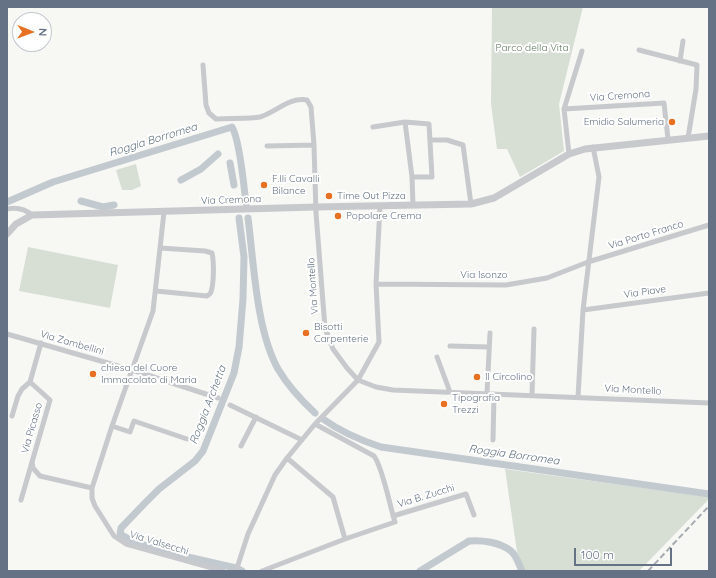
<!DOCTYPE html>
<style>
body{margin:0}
#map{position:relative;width:716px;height:578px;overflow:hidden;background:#f7f7f4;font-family:Quicksand,sans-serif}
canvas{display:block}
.frame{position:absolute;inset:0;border:8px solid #657286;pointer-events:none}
.north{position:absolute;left:12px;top:12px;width:40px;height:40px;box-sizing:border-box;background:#fff;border:1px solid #c1c7cf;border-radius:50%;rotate:91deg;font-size:11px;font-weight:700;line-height:16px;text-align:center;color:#657286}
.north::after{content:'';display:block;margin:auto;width:14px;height:18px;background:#e87023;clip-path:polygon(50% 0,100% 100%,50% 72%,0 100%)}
.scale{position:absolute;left:574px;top:548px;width:98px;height:18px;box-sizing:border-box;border:2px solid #657286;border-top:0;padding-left:5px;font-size:12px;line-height:14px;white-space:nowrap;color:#657286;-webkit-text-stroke:3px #fff;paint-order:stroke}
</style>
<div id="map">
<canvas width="716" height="578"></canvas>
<div class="frame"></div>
<div class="north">N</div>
<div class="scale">100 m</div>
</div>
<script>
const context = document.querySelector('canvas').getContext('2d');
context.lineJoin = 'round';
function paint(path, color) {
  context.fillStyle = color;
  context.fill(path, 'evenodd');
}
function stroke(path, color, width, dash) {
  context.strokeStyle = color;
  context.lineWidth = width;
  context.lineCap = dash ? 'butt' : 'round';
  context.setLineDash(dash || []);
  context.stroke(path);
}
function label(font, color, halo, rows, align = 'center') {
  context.font = font + ' Quicksand,sans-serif';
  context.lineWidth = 4;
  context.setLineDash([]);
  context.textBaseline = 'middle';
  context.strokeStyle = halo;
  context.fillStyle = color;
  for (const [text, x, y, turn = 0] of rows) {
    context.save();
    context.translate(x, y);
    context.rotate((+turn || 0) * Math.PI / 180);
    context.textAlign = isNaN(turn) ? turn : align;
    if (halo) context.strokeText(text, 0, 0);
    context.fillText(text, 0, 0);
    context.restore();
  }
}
const green = new Path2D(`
 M492,7H583L559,104L564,151L520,177L507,149H497L491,104Z
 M136,164L141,186L132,190H122L116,170Z
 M28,247L118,265L110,308L19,291Z
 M505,469L709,497V499L639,571H525L517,552Z`);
const canal = new Path2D(`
 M230,163L234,185
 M181,180L201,169L218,154
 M81,201L103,207L114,205
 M7,202L53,182L232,127C240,140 244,187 246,204
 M239,218L244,257L243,299L239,347L234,373L203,451L195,461L159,489L144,504L121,528L120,534L134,542L179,555L236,568L242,571
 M248,218C254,264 256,329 278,369C288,386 301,400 315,413
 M323,419C341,432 360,440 381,447L709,494
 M420,571L469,541C482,540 500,542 511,551C517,556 519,565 522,571`);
const minor = new Path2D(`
 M639,50L697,65L696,89L688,138
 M680,61L683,41
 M203,65L206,105L209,113L216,119C227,118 250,119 260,117C277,112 288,97 307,100L311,107L314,145L316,213L325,328L333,349L347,368L358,380L376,387L393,390L709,403
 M564,109L664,103L668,139
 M405,122L412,177L413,205
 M373,127L405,122L429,124L432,177H412
 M430,140H447L463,145L471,204
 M267,146L314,145
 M569,154L564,109L582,51
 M7,209C17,207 25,209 32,215
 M164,212L153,311L112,426L92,488V498L95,506L114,536L126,544L223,571
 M376,284L506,285L547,278L588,262L709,225
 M156,291L207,296C209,294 210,295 211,292C214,283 214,262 212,253L205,251L160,248
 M583,310L709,293
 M7,334L132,370L218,398
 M450,346L489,347
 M437,357L450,392
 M487,393L490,333
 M532,395L534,329
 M578,397L583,310L599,177L593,147
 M230,405L302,440
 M12,416L18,396L22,389L30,382L41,343
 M112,426L130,432L134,421L187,439
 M493,440L494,394
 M241,446L256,417
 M287,458L333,497L345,539
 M32,462L33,468L40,476L92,488
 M21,500L50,400L30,382
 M393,516L466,494L474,515
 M236,571L248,534L275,475L287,458L315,424L358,380L379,342L376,284L380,206
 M262,571L345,539L395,522C390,507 383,468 374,456L315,424`);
const tertiary = new Path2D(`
 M7,234L16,224L32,215L316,207L471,204L494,198L569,154L585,149L709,136`);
const rail = new Path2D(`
 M648,571L709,506`);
const markers = [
 [672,122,4,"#e87023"],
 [264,185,4,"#e87023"],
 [329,196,4,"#e87023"],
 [338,216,4,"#e87023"],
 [306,333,4,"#e87023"],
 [93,374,4,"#e87023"],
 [477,377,4,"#e87023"],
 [444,404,4,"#e87023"]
];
const parkNames = [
 ["Parco della Vita",532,48]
];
const streetNames = [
 ["Via Cremona",620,96,-4],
 ["Via Cremona",231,200,-2],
 ["Via Porto Franco",646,235,-17],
 ["Via Isonzo",484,275],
 ["Via Montello",313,286,-94],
 ["Via Piave",645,292,-8],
 ["Via Zambellini",72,343,16],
 ["Via Montello",633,390,3],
 ["Via Picasso",32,428,-74],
 ["Via B. Zucchi",426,496,-17],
 ["Via Valsecchi",159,543,17]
];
const poiNames = [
 ["Emidio Salumeria",664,122,"right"],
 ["F.lli Cavalli",272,179],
 ["Bilance",272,191],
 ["Time Out Pizza",337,196],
 ["Popolare Crema",346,216],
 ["Bisotti",314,327],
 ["Carpenterie",314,339],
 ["chiesa del Cuore",101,368],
 ["Immacolato di Maria",101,380],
 ["Il Circolino",485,377],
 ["Tipografia",452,398],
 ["Trezzi",452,410]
];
const waterNames = [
 ["Roggia Borromea",153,140,-17],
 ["Roggia Archetta",208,405,-69],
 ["Roggia Borromea",514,455,8]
];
paint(green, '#d7dfd5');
stroke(canal, '#c2cad0', 7);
stroke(minor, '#c7c9cd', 5);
stroke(tertiary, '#c7c9cd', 7);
stroke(rail, '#a6abb2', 2, [6, 3]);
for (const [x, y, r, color] of markers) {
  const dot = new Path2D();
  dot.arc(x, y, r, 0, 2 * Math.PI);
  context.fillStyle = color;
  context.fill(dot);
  stroke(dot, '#fff', 1.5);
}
label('10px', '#617860', '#fff', parkNames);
label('10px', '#657286', '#fff', streetNames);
label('10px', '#657286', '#fff', poiNames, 'left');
label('italic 11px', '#617382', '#fff', waterNames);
</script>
